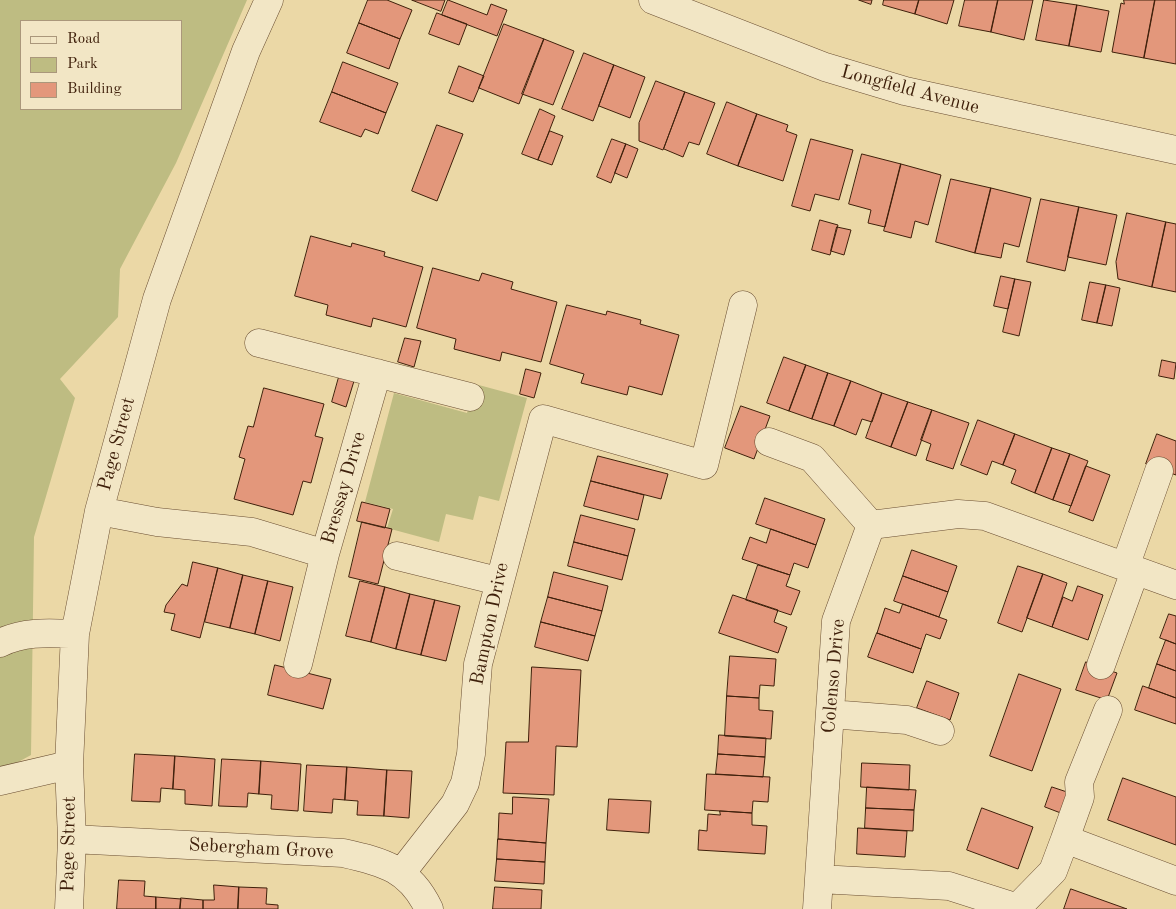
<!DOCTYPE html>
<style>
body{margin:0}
#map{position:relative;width:1176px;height:909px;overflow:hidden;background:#ebd8a6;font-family:"Old Standard TT",serif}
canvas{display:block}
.legend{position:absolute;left:20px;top:20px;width:162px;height:90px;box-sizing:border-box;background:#f2e6c5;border:1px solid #aa977b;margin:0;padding:6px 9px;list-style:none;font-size:15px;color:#3f200b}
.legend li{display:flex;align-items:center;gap:10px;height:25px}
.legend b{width:25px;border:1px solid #aa977b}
</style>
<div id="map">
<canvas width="1176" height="909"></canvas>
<ul class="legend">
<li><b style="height:6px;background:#f2e6c5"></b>Road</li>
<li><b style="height:14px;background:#bebc82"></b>Park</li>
<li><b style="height:14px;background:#e3977b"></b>Building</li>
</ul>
</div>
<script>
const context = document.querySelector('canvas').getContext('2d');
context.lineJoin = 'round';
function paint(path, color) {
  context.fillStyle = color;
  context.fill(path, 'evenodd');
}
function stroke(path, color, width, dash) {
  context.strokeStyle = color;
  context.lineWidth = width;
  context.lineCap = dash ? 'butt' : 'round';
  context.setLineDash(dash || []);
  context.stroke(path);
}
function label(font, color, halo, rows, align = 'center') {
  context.font = font + ' "Old Standard TT",serif';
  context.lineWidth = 4.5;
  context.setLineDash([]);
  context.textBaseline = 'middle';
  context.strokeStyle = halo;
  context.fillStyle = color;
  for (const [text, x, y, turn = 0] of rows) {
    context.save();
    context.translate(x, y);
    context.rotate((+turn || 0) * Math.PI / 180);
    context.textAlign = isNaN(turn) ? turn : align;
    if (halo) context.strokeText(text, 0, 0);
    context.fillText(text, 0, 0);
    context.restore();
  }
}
const green = new Path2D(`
 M0,0H247L176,163L120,269L118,317L60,379L75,398L34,537L31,755L0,772ZM21,21H181V109H21Z
 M475,384L527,398L499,501L479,496L473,520L446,514L439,542L387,528L393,509L365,502L394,393L467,413Z`);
const building = new Path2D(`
 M368,0H387L412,10L400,39L359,23Z
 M412,0H445L441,11Z
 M448,0L487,15L491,4L507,10L497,36L442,15Z
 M859,0H872L871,4Z
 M884,0H919L915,14L883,5Z
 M919,0H954L947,24L915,14Z
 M965,0H998L991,32L959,26Z
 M998,0H1033L1024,40L991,32Z
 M1044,0L1077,5L1069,46L1036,40Z
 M1124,0H1155L1144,58L1112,52L1121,3L1124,4Z
 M1155,0H1176V64L1144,58Z
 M1077,5L1109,11L1101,52L1069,46Z
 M437,13L467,24L459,45L429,34Z
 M359,23L400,39L389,69L347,53Z
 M504,24L544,39L519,104L479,88Z
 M544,39L574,51L553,105L522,94Z
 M584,53L614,65L593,121L562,109Z
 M343,62L398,83L386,113L332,92Z
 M614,65L645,77L630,118L599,106Z
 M459,66L484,76L473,102L449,93Z
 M656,81L685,92L663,150L639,141V123Z
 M332,92L386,113L378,134L365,129L361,137L320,122Z
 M685,92L715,103L699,145L689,142L683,157L664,149Z
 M727,102L757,114L738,166L707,154Z
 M540,109L555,116L538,160L522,154Z
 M757,114L788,125L786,131L797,135L783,181L738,166Z
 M437,125L463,134L437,201L412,191Z
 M550,131L563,136L552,165L538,160Z
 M612,139L626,144L611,183L597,177Z
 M811,139L853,150L839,200L815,194L810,211L792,206Z
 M626,144L638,149L627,178L615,173Z
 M862,154L901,164L885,227L868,223L871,210L849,204Z
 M901,164L941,175L928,225L915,221L911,238L884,231Z
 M951,179L991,188L975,253L936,242Z
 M991,188L1031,198L1019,247L1004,243L1001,258L975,253Z
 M1041,199L1079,207L1065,271L1027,262Z
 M1079,207L1117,215L1106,265L1068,257Z
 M1127,213L1166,222L1152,287L1118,279L1116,262Z
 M820,220L838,225L830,255L812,250Z
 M1166,222L1176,224V292L1152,287Z
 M837,227L851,230L844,255L831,251Z
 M311,236L351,247L352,243L385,252L384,256L423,267L406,327L373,318L371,327L326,315L328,305L295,296Z
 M433,268L479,281L482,273L513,282L511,289L557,302L541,362L502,352L500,361L454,349L456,339L417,328Z
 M1001,276L1015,279L1008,309L994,306Z
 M1015,279L1031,282L1019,336L1003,332Z
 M1090,282L1106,285L1097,323L1082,320Z
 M1106,285L1120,288L1112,326L1097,323Z
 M567,305L606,315L607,311L641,320L640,324L679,335L662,395L629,386L627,395L581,383L584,374L550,364Z
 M405,338L421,341L414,367L398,362Z
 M784,357L806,365L789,411L767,403Z
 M1162,360L1176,363L1174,379L1159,376Z
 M806,365L828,373L812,419L789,411Z
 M526,369L541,373L534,398L520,394Z
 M828,373L851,381L834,426L812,419Z
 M339,377L354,381L346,407L332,402Z
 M851,381L882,393L872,422L862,419L856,435L834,426Z
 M264,388L324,404L315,436L323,438L311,483L303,481L293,515L234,499L245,459L239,457L248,426L253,427Z
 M882,393L908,402L891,447L866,438Z
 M908,402L932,410L916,456L891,447Z
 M741,406L770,416L754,459L725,448Z
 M932,410L969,423L953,469L926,460L931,444L921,440Z
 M978,420L1015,434L1003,465L992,461L987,475L961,465Z
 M1015,434L1052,448L1035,493L1011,483L1016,470L1003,465Z
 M1157,434L1176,441V475L1146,464Z
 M1052,448L1070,454L1053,500L1035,493Z
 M1070,454L1088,461L1071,506L1053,500Z
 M598,456L668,474L661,499L591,481Z
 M1086,466L1110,475L1093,521L1069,512Z
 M591,481L644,495L638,520L584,506Z
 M765,498L825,519L816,545L756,524Z
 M362,502L390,509L385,528L357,521Z
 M581,515L635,529L628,556L574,542Z
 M362,522L392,529L378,584L349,577Z
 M771,529L816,545L808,568L794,563L790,575L742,559L750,537L766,543Z
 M574,542L628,556L622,580L568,566Z
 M912,550L957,566L948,592L903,576Z
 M193,562L218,568L200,638L171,630L175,614L164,612L166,605L182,584L187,586Z
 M758,565L790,575L786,586L800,591L791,615L746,600Z
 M1018,566L1043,574L1022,632L998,623Z
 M218,568L243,575L230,628L205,622Z
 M554,572L608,586L602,611L548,597Z
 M1043,574L1067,583L1052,627L1027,618Z
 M243,575L268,581L255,634L230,628Z
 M903,576L948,592L939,617L894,601Z
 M268,581L293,587L280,641L255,634Z
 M360,581L385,587L371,642L346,636Z
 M1078,586L1103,595L1088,640L1052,627L1063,597L1072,601Z
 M385,587L410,594L396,649L371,642Z
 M410,594L435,600L421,655L396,649Z
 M733,595L778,610L774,622L787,627L778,653L719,633Z
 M548,597L602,611L595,636L541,622Z
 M435,600L460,606L446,661L421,655Z
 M903,604L947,620L940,639L926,634L921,649L877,633L885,608L899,613Z
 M1169,614L1176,616V644L1160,638Z
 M541,622L595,636L588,661L535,647Z
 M877,633L921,649L913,673L868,657Z
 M1166,640L1176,644V671L1157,664Z
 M730,656L776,659L774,686L760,685L759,698L727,696Z
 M1086,662L1117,673L1107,700L1076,690Z
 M1157,664L1176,671V698L1149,688Z
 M275,665L331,679L323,709L268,695Z
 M532,667L581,670L577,747L556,746L554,795L503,793L506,742H528Z
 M1019,674L1061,689L1032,771L990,756Z
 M927,681L959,693L950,720L917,708Z
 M1143,686L1176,698V724L1135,710Z
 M727,696L759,698V710L773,711L771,739L725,736Z
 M719,735L766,738L765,757L718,754Z
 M135,754L175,756L173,789L161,788L160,802L132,801Z
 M718,754L765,757L763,777L716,774Z
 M175,756L215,759L212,806L185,804V790L173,789Z
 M222,759L261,761L259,794L248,793L247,807L219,806Z
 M261,761L301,764L298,811L271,809L272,795L259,794Z
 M862,763L910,765L909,790L861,787Z
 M307,765L347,767L345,800L333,799L332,813L304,811Z
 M347,767L387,770L384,816L357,815L358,801L345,800Z
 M387,770L412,771L409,818L384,816Z
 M707,774L770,777L768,802L753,801L752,813L705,810Z
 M1123,778L1176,797V845L1108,820Z
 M867,787L916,790L914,810L866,808Z
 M1052,787L1073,794L1066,815L1045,807Z
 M513,797L549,799L546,843L498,839L499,813L512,814Z
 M609,799L651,801L649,833L607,830Z
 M866,808L914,810L913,831L865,828Z
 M982,808L1033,827L1018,869L967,850Z
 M720,811L752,813V825L767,826L765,854L698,850L699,830L707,831L708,814L720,815Z
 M858,828L907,831L905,857L857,854Z
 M498,839L546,843L545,862L497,859Z
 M497,859L545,862L544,884L495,881Z
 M119,880L145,881L144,896L156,897V909H117Z
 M214,885L239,887L238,909H203V900H214Z
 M239,887L267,888L266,904L278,905V909H238Z
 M495,887L542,890L541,909H493Z
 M1071,889L1127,909H1064Z
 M156,897L181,899L180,909H156Z
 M181,898L203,900V909H180Z`);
const minor = new Path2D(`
 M653,0L825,67L905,91L1176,150
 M259,343L470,397
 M769,442L812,458L871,525
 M99,511L157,522L252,532L325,554L377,373
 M397,556L498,581
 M1125,567L1159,471
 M0,643C24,631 49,633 75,634
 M298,664L325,554
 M1101,665L1135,571
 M1108,710L1079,782L1080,797L1065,839L1176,881
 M830,714L907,720L940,731
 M0,781L69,765
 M72,839L343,853C384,862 410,869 429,909
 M402,872L455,804L465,783L471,754L478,664L543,419L704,465L743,305
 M819,879L949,886L1015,907
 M69,909L72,839L69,765L75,634L99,511L157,299L246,51L269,0
 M817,909L836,621L871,525L958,514L985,516L1176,585
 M1016,909L1053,871L1065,839`);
const streetNames = [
 ["Longfield Avenue",910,90,15],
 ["Page Street",117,444,-75],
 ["Bressay Drive",344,488,-74],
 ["Bampton Drive",490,624,-78],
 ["Colenso Drive",834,676,-85],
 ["Page Street",69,844,-89],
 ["Sebergham Grove",261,849,3]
];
paint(green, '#bebc82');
paint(building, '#e3977b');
stroke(building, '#3f200b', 1);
stroke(minor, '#6a4e32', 29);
stroke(minor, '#f2e6c5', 28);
label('19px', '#3f200b', '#f2e6c5', streetNames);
</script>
